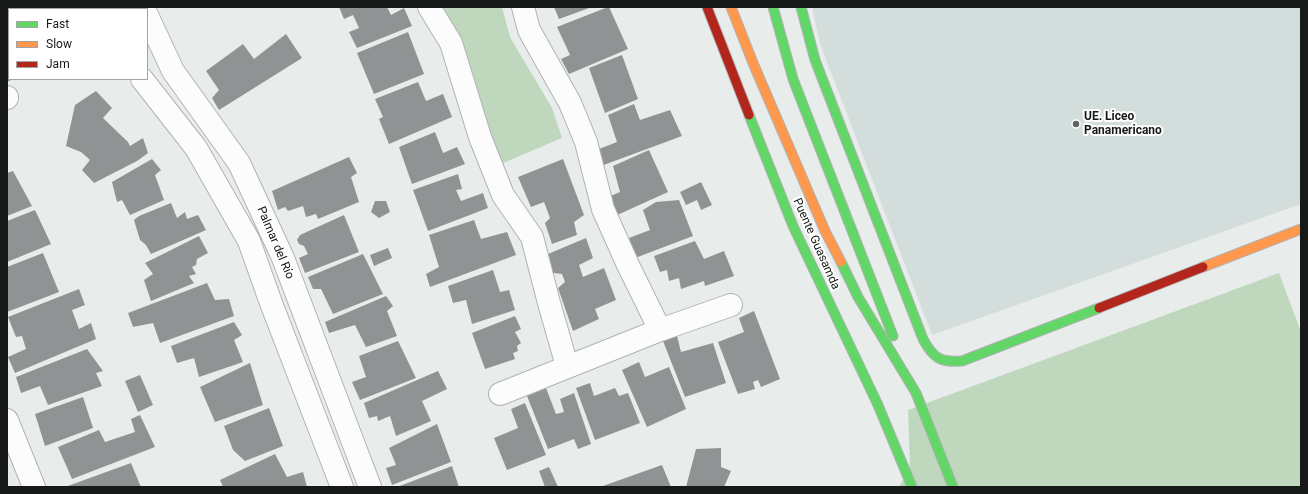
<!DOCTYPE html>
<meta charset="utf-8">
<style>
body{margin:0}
#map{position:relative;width:1308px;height:494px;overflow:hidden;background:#e8edec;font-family:Roboto,sans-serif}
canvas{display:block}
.frame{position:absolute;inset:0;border:8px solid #171918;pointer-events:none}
.legend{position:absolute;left:8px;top:8px;width:140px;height:72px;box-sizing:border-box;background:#fff;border:1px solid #a2a3a3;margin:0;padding:5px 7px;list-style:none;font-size:12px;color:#171918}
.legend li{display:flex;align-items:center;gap:8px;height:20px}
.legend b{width:20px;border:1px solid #a2a3a3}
</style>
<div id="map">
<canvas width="1308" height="494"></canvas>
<div class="frame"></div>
<ul class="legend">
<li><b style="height:5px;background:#63d668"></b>Fast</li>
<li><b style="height:5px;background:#ff974d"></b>Slow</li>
<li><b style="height:5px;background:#b3261e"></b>Jam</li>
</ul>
</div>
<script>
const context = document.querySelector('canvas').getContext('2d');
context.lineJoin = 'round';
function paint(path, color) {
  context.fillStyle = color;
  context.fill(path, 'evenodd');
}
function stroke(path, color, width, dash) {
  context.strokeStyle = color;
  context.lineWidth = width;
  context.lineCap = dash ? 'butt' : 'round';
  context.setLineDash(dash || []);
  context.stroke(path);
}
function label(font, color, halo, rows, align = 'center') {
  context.font = font + ' Roboto,sans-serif';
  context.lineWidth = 4;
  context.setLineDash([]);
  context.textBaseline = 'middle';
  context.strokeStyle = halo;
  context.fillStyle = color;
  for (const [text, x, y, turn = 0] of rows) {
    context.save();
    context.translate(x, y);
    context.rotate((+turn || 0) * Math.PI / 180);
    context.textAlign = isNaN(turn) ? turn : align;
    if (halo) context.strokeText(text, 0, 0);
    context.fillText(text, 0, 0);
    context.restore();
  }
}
const built = new Path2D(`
 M812,7H1301V204L932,335L820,44Z`);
const green = new Path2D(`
 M436,7H502L510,37L552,108L562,138L501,164Z
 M1279,273L1301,332V487H899L910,468L908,410Z`);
const building = new Path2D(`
 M339,7H387L391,15L404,8L412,26L357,48L349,32L359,28L353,15L344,19Z
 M554,7H592L559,19Z
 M608,7H609L628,49L569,74L561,59L570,55L557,27Z
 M408,32L424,74L374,94L357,53Z
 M286,34L302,58L219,110L212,98L219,90L206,71L243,44L254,59Z
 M7,49L9,54V79H13L7,82Z
 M622,55L638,99L605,113L589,68Z
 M418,82L426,101L443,94L452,117L389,144L379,119L383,117L375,99Z
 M96,91L112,108L103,118L128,142L130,146L143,138L148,153L137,161L94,183L82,170L90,160L81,152L66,146L75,105Z
 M634,104L640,120L670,110L682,136L601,166L599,149L617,142L608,115Z
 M435,132L443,153L457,147L465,164L412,184L399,147Z
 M649,150L668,192L615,216L608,197L620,192L613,166Z
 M349,157L357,173L351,177L359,202L318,219L316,214L306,217L303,206L288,211L285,207L278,210L272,191Z
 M152,159L161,170L155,175L164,200L130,215L122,200L117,202L112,182Z
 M563,159L584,215L574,222L577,235L552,244L545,223L550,218L544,202L531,207L518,177Z
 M13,171L32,206L7,216V173Z
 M458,174L462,189L456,190L461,201L483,193L488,208L428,231L413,190Z
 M701,182L712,205L701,210L697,200L686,205L680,192Z
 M679,200L693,236L635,258L629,238L650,230L643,210L656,202Z
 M375,201H386L390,212L379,218L371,212Z
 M171,203L177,218L185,212L187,219L198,215L206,230L151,254L146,245L140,240L134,220L139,216Z
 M35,210L51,244L7,262V221Z
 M344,215L359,252L305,273L299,258L308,254L304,246L299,244L297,240L300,235Z
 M474,220L481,239L507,232L516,255L430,287L426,274L439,267L429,235Z
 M199,236L208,253L197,259L196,265L192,267L196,274L189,276L194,283L151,301L144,280L153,274L145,263Z
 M586,238L593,258L579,265L583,277L604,268L616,300L595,309L599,319L573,331L558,288L565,282L562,274L553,273L548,254Z
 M695,241L704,259L724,251L734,276L705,286L704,281L681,289L679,278L669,281L667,270L660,272L654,256Z
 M388,248L392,258L374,266L370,255Z
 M43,253L59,292L7,312V267Z
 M363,254L383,294L333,314L321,289H313L308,277Z
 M493,270L500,292L509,290L515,310L472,324L466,300L453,303L448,286Z
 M207,283L215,300L229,299L234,316L160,343L153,323L133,327L128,313Z
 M79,289L85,305L72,310L79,329L91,323L96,339L15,373L8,357L26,349L22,336L16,337L8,317Z
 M386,296L393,306L387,311L397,336L366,347L355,325L329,333L325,322Z
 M754,311L780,379L761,387L758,380L753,382L755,389L738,394L718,342L744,332L739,318Z
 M515,316L521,329L515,332L521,343L517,346L518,351L513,353L515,359L485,369L472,333Z
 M234,322L242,335L234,340L243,362L199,377L194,358L177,363L171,346Z
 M677,336L681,352L713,343L726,383L685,397L663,341Z
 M398,341L416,378L360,400L352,382L366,377L359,356Z
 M87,349L103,371L96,373L102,386L48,405L40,386L21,393L16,377Z
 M639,362L645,377L669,367L686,409L647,427L622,370Z
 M250,363L263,405L215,422L200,387Z
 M438,371L447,389L422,401L431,421L396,436L390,416L378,421L377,416L369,418L364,403Z
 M140,375L153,405L138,412L125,381Z
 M590,383L594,396L615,388L619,396L628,393L640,423L595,440L576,388Z
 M546,388L556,414L564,412L560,399L574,393L591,444L578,449L574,439L548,449L527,396Z
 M83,397L93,428L45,446L35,414Z
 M525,403L546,455L507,470L494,438L518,428L511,409Z
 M269,408L283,446L245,461L233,450L224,426Z
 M140,415L155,447L72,479L58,447L99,430L105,442L135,432L131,419Z
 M437,424L451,462L392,485L386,468L396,465L389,448Z
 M721,448V467L731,471L724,487H686L696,449Z
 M275,454L287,477L303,472L307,487H223L220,480Z
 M131,463L141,487H65Z
 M662,465L671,487H600Z
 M452,466L459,487H397Z
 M549,467L558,487H545L539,471Z`);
const street = new Path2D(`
 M100,7V9
 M429,7L451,43L480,137L503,195L532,237L549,303L567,366
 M523,7L529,30L570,103L586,142L603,209L628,265L660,330
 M147,15L173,71L239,163L283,258L370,487
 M142,79L196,148L249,241L271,303L342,487
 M7,98V97
 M500,394L660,330L731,305
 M7,420L34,487`);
const fast = new Path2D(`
 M773,7L793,79L893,336
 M801,7L815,60L923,339C933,358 941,363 962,361L1099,308
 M749,115L793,226L878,405L912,487
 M841,262L858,297L916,393L953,487`);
const slow = new Path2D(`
 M731,7L753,63L825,231L841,262
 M1203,267L1301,229`);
const jam = new Path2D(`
 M707,7L749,115
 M1099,308L1203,267`);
const markers = [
 [1076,124,4,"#606362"]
];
const poiNames = [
 ["UE. Liceo",1084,117],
 ["Panamericano",1084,131]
];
const streetNames = [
 ["Palmar del Río",275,243,67],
 ["Puente Guasamda",816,244,66]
];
paint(built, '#d3dddc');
paint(green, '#bfd8bd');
paint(building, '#909393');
stroke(street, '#b0b3b2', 24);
stroke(fast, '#b0b3b2', 11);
stroke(slow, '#b0b3b2', 11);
stroke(jam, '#b0b3b2', 11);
stroke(street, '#fcfcfc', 22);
stroke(fast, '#63d668', 9);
stroke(slow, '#ff974d', 9);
stroke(jam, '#b3261e', 9);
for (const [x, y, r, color] of markers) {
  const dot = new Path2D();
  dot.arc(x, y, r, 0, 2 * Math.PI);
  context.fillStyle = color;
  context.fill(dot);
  stroke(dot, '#fff', 1.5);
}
label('bold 12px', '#171918', '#fff', poiNames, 'left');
label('12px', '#171918', '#fff', streetNames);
</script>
